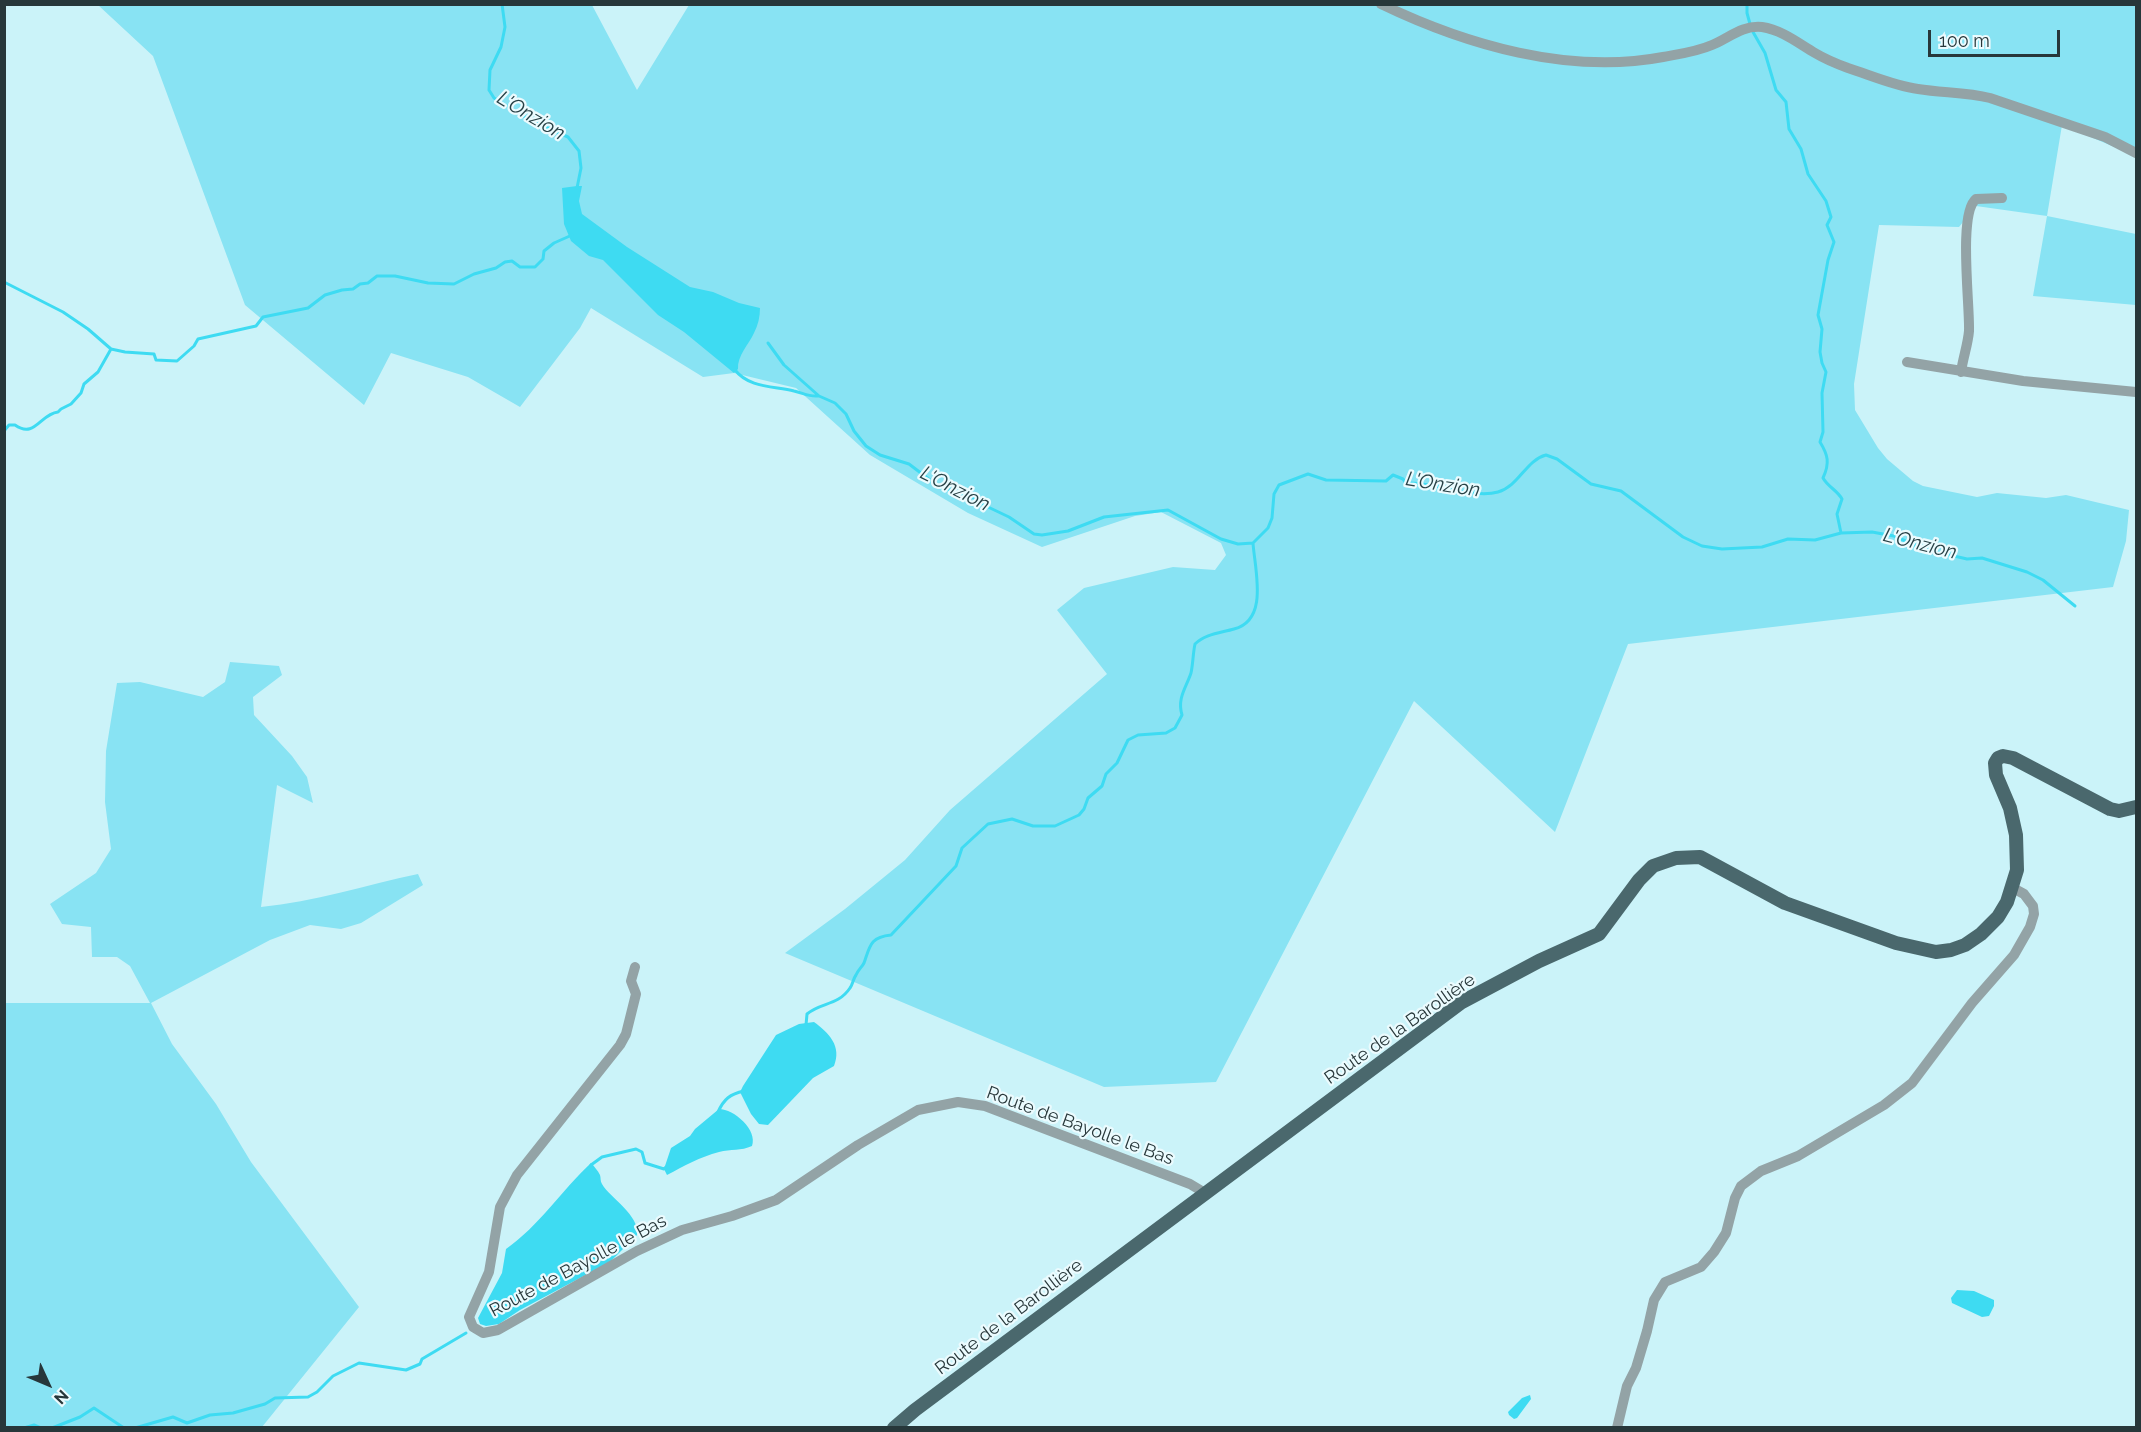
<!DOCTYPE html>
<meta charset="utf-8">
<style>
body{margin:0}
#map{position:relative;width:2141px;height:1432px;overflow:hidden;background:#cbf3f9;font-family:Raleway,sans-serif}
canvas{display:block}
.frame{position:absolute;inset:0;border:6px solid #27373a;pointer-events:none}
.north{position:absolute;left:18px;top:1354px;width:60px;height:60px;-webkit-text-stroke:4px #ebfbfe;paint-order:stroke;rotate:134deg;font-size:16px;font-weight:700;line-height:24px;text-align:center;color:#27373a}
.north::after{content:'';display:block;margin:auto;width:21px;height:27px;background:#27373a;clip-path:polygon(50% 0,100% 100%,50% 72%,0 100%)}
.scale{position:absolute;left:1928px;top:30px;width:132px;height:27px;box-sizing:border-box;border:3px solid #27373a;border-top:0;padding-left:8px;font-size:18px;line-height:21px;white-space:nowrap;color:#27373a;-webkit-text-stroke:4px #ebfbfe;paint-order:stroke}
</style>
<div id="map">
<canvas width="2141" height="1432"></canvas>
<div class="frame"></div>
<div class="north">N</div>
<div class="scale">100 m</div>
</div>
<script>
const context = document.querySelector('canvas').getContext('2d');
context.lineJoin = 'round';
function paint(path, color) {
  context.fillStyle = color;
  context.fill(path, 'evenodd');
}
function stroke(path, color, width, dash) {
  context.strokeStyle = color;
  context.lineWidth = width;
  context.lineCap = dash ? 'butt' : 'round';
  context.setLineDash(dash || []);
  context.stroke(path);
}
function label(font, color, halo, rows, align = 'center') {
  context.font = font + ' Raleway,sans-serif';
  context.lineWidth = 4.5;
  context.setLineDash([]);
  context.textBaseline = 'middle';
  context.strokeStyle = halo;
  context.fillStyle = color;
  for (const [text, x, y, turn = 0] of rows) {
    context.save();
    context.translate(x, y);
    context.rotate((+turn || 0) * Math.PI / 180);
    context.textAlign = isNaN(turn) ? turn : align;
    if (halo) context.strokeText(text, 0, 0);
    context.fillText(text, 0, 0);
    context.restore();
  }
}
const green = new Path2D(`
 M98,5H592L637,90L689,5H2136V156L2062,125L2047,216L2136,234V305L2033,296L2047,216L1976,206L1959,227L1879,225L1854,384L1855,410L1878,448L1887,459L1913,481L1923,486L1977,497L1997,493L2046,498L2066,495L2129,510L2126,541L2113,587L1628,644L1555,832L1414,701L1216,1082L1104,1087L785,953L845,909L905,860L950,810L1107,674L1057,610L1084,588L1173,567L1215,570L1226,555L1221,543L1161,512L1135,516L1042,547L968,513L870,455L796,388L734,373L703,377L591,308L580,328L520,407L468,377L391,353L364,405L245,305L153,56Z
 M230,662L279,666L282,675L253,697L254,715L292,756L307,777L313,803L277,785L261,907C314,902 366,885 418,874L423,885L361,923L341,929L310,925L270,940L151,1003L172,1044L216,1104L251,1162L359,1307L262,1427H5V1003H150L130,966L117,957H92L91,927L62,924L50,904L96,873L111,849L105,802L106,751L117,683L140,682L203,697L225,682Z`);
const water = new Path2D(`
 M577,186H582L579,201L582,214L627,247L690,287L713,292L739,303L760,308C760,317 758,325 754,333C749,344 737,356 738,369L734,373L684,332L658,315L603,260L589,256L571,241L564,224L562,188Z
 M814,1022C829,1033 842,1046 834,1066L813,1078L768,1125L759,1124L751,1114L740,1092L743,1086L776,1035L799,1024Z
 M719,1109C734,1109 758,1130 752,1146C741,1151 731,1149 719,1152C700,1157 684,1166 667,1175L664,1169L671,1148L690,1136L695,1129Z
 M591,1163C594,1166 598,1171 600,1175C601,1178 600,1181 602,1184C610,1198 640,1215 637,1235L610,1262L520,1310L499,1324L486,1326L480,1324L478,1318L502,1273L506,1249C539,1226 562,1190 591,1163Z
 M1957,1290L1974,1291L1994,1300V1306L1989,1316L1982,1317L1952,1303L1951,1298Z
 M1530,1395L1531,1399L1517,1418L1514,1419L1509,1415L1508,1412L1522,1398Z`);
const stream = new Path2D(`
 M502,4L505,27L501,47L490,70L489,90L494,98L512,109L535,123L568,137L579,151L581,168L577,188
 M1747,4V13L1750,24
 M1753,32L1765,53L1776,90L1786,102L1789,129L1801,149L1808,174L1826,201L1831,217L1827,225L1834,242L1828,260L1818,315L1822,329L1820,352L1822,363L1826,372L1822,393L1823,432L1820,442C1828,455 1830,463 1823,478C1828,487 1837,490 1842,499L1837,514L1841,533
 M4,282L63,312L88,329L111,349L125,352L154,354L156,360L177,361L194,346L198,339L256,326L263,317L308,308L325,295L342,290L353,289L360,284L368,283L377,276H395L428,283L454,284L474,274L496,268L505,262L512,261L520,267H535L543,259L544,251L554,243L572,235
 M768,343L784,365L819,396L835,403L846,414L854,431L866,446L880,455L909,464L934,483L944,488L971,496L988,507L1009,517L1034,534L1042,535L1068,531L1104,517L1168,510L1221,539L1238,544L1253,543L1268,528L1272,518L1274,494L1279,485L1308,474L1326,480L1386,481L1393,475L1403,479L1406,483C1435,482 1473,499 1498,492C1519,486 1526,460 1546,455L1557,459L1591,484L1621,491L1683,537L1702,546L1722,549L1762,547L1788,539L1815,540L1841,533L1872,532L1894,536L1924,549L1967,559L1982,558L2027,572L2043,580L2075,606
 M735,370C749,388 774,386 794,391C803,393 809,397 818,396
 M4,431L9,425H15C35,439 40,414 58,412L61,409L71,404L81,393L84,384L98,372L111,349
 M806,1025L807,1014C821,1002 838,1006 850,988C853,984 853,979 856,975C858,970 862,967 864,963C870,946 870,937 891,935L956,866L962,848L988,824L1012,819L1033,826H1055L1079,815L1084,809L1088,798L1102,786L1106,774L1117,763L1128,740L1138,735L1166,733L1175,728L1182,715C1177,698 1186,688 1191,673C1193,664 1193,653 1195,644C1205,634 1220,633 1234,629C1269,620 1255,571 1253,543
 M718,1112C724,1099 730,1094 744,1091
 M591,1165L602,1157L636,1149L642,1152L645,1163L664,1169L666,1167
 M24,1428L34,1425L41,1428
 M52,1428L80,1417L94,1408L124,1428
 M135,1428L173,1417L187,1423L210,1415L233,1413L265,1404L275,1398L308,1397L317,1392L333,1376L359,1363L406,1370L420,1364L422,1359L466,1333`);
const minor = new Path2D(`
 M1381,4C1466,45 1569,75 1663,57C1679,54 1696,52 1712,45C1729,38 1742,25 1762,27C1782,30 1798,43 1815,53C1825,59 1837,64 1848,68C1870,75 1895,86 1918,89C1942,93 1966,92 1990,98L2105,137L2136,153
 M1907,362L2023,381L2136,392
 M1961,372C1963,358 1968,344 1969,331C1970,305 1958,213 1976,199L2002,198
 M635,967L631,981L636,994L626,1034L620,1045L517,1175L500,1207L489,1272L469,1317L473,1327L483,1333L498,1330L637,1251L682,1230L732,1216L776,1200L858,1145L918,1110L958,1102L985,1106L1190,1184L1205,1193
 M1617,1428L1627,1386L1636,1368L1647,1331L1654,1300L1665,1282L1701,1267L1714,1252L1726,1233L1735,1198L1741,1186L1761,1171L1798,1156L1884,1105L1912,1083L1972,1003L2014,955L2030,927L2034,914L2033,906L2024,894L2013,888`);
const major = new Path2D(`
 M894,1428L915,1410L1462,1002L1539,961L1599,934L1639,880L1653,866L1676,858L1700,857L1785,903L1896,943L1936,952L1951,950L1965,945L1981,934L1998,917L2007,902L2017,870L2016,835L2010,808L1996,775L1995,763L1998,758L2003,756L2013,758L2110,809L2119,811L2136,807`);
const streetNames = [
 ["Route de la Barollière",1400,1029,-35],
 ["Route de Bayolle le Bas",1080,1126,20],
 ["Route de Bayolle le Bas",578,1266,-28],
 ["Route de la Barollière",1009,1317,-37]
];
const waterNames = [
 ["L'Onzion",531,116,31],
 ["L'Onzion",1443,485,9],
 ["L'Onzion",955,489,27],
 ["L'Onzion",1920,544,14]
];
paint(green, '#88e3f3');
paint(water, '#3edbf2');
stroke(stream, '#3edbf2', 3);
stroke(minor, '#93a3a6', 10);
stroke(major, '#4a686d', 14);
label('18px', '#27373a', '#ebfbfe', streetNames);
label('italic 20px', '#284146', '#ebfbfe', waterNames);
</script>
